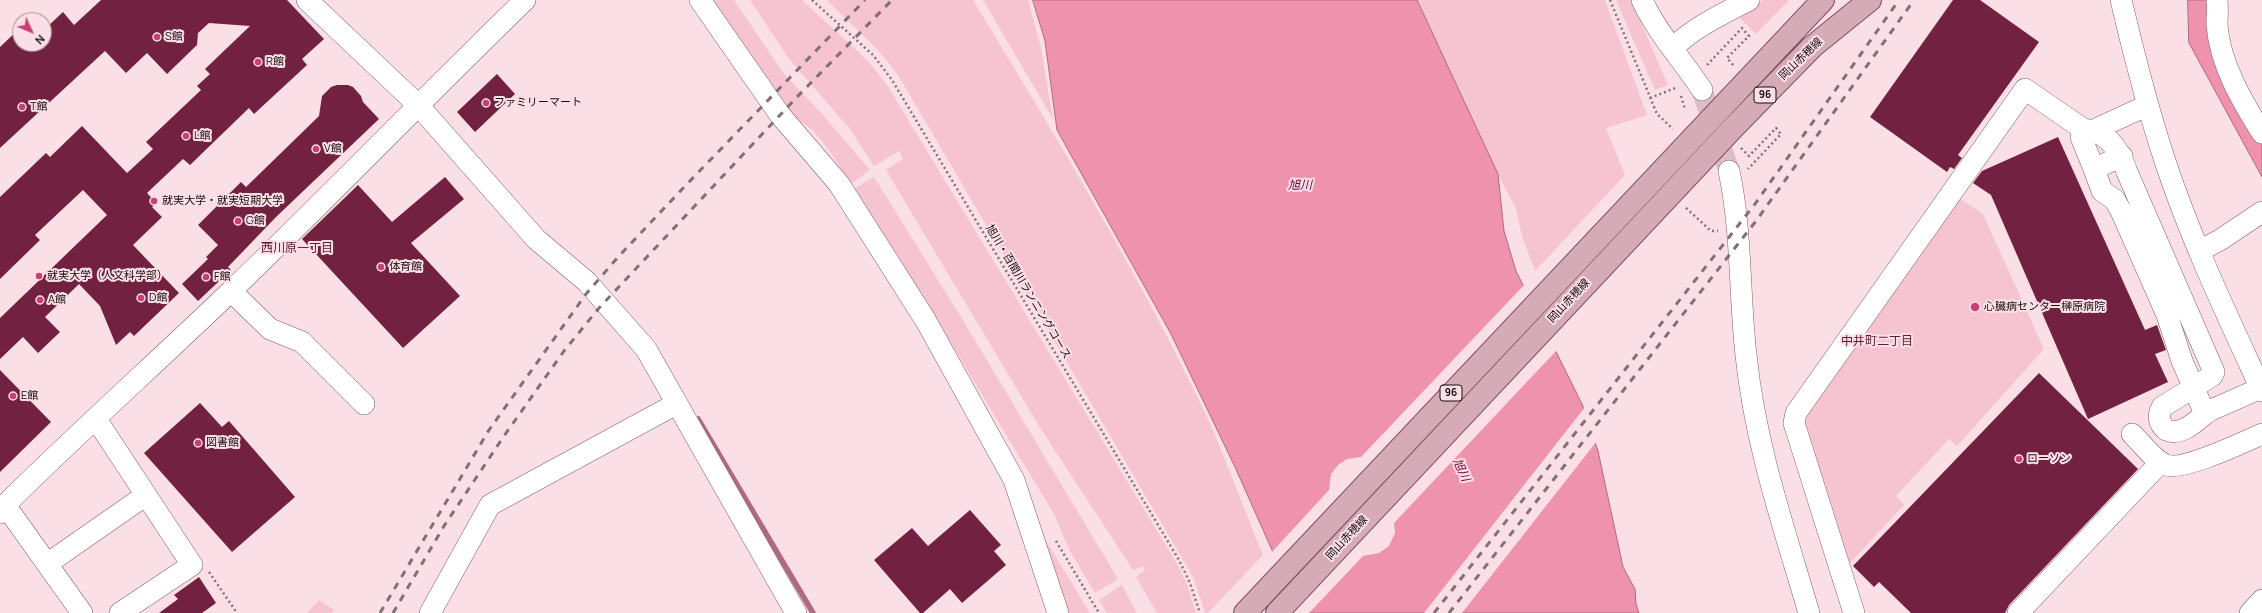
<!DOCTYPE html>
<meta charset="utf-8">
<style>
body{margin:0}
#map{position:relative;width:2262px;height:613px;overflow:hidden;background:#fae0e6;font-family:Manrope,sans-serif}
canvas{display:block}
.north{position:absolute;left:12px;top:12px;width:40px;height:40px;box-sizing:border-box;background:#fae0e6;border:1px solid #a08b90;border-radius:50%;rotate:134deg;font-size:11px;font-weight:700;line-height:16px;text-align:center;color:#190c10}
.north::after{content:'';display:block;margin:auto;width:14px;height:18px;background:#c93e73;clip-path:polygon(50% 0,100% 100%,50% 72%,0 100%)}
</style>
<div id="map">
<canvas width="2262" height="613"></canvas>
<div class="north">N</div>
</div>
<script>
const context = document.querySelector('canvas').getContext('2d');
context.lineJoin = 'round';
function paint(path, color) {
  context.fillStyle = color;
  context.fill(path, 'evenodd');
}
function stroke(path, color, width, dash) {
  context.strokeStyle = color;
  context.lineWidth = width;
  context.lineCap = dash ? 'butt' : 'round';
  context.setLineDash(dash || []);
  context.stroke(path);
}
function label(font, color, halo, rows, align = 'center') {
  context.font = font + ' Manrope,"Noto Sans JP",sans-serif';
  context.lineWidth = 4;
  context.setLineDash([]);
  context.textBaseline = 'middle';
  context.strokeStyle = halo;
  context.fillStyle = color;
  for (const [text, x, y, turn = 0] of rows) {
    context.save();
    context.translate(x, y);
    context.rotate((+turn || 0) * Math.PI / 180);
    context.textAlign = isNaN(turn) ? turn : align;
    if (halo) context.strokeText(text, 0, 0);
    context.fillText(text, 0, 0);
    context.restore();
  }
}
const green = new Path2D(`
 M713,0H734L784,74L823,115L870,170L851,184C835,161 819,127 792,117Z
 M750,0H802L867,60L887,85L1176,562L1187,584L1196,613H1157L1136,577L1145,570L1143,566L1133,570L1039,426L886,170L903,159L899,151L874,166L850,129L789,59Z
 M827,0H973C1052,130 1131,261 1198,398C1223,449 1241,503 1263,555L1208,613H1205L1194,579L1182,558L898,75L878,50Z
 M983,0H1028L1041,48L1053,119Z
 M1417,0H1605L1647,115L1606,128L1625,175L1535,271L1522,236L1516,209L1498,174Z
 M1616,0H1631L1668,85L1655,90Z
 M1763,0H1789L1756,34L1740,18Z
 M874,177L964,322L1118,579L1095,593L1070,551L1054,514L925,300L854,189Z
 M1959,198L1983,214L2044,349L1957,446L1949,439L1896,496L1904,505L1849,564L1803,419Z
 M1039,529L1085,605L1090,613H1065Z
 M1122,585L1137,613H1107L1099,600Z
 M319,600L334,610L332,613H307Z`);
const water = new Path2D(`
 M1033,0H1417L1498,174L1504,231L1516,271L1582,404L1598,451L1623,567L1635,589L1636,604L1639,613H1300L1235,467L1171,334L1057,130L1045,41Z
 M2188,0H2212L2262,143V177L2189,43Z`);
const pier = new Path2D(`
 M1525,284L1557,350L1394,523L1395,533L1389,546L1379,553L1363,556L1309,613H1297L1271,553L1329,490L1331,474L1338,465L1347,459L1361,457Z
 M1585,407L1597,441L1462,613H1424Z`);
const stream = new Path2D(`
 M698,419L813,613`);
const building = new Path2D(`
 M101,0H287L324,39L302,59L307,65L254,114L249,108L190,165L183,159L147,193L156,203L152,207L162,217L133,245L179,293L134,336L130,332L116,345L100,306L79,284L45,317L60,332L38,353L23,337L0,359V318L107,215L83,190L35,235L40,240L0,279V197L46,153L50,157L82,126L127,173L153,149L146,142L201,90L197,86L210,74L205,69L250,26L209,23L198,33L197,45L167,74L147,53L126,73L105,51L0,148V47L20,28V44H44V24L47,27L63,12L74,25Z
 M1953,0H1980L2039,42L1958,155L1962,158L1954,169L1950,167L1947,172L1870,117Z
 M35,14L41,20H29Z
 M497,74L515,94L475,132L457,112Z
 M337,85H348L353,87L361,96L363,102L379,119L276,217L228,267L231,270L198,301L182,284L208,259L206,257L218,245L198,225L241,182L246,187L319,116L322,96L331,87Z
 M2058,137L2145,330L2157,325L2166,350L2155,354L2168,382L2088,419L1991,195L1973,183L1982,171Z
 M445,177L464,199L411,243L460,296L403,348L302,239L358,185L392,222Z
 M0,370L51,422L0,472Z
 M2039,373L2138,469L2009,605L2005,613H1911L1879,582L1874,587L1853,566Z
 M200,403L222,427L229,421L295,497L232,552L144,453Z
 M970,510L1001,545L994,551L1006,565L962,603L950,589L923,613H920L874,560L912,528L928,546Z
 M199,577L216,603L202,613H159L178,599L174,595Z`);
const minorTunnel = new Path2D(`
 M1702,90L1729,171`);
const path = new Path2D(`
 M812,0L873,55L892,80L1179,560L1190,583L1200,613
 M1610,0L1657,114L1673,129
 M1707,65L1742,28L1749,36L1727,58L1734,66
 M1681,96L1685,109
 M1650,98L1678,87
 M1741,148L1749,156L1776,128L1781,134L1748,169
 M1686,208L1711,231H1718
 M1056,541L1099,613
 M209,572L237,613`);
const minor = new Path2D(`
 M307,0L418,105L536,239L587,282L646,349L796,613
 M700,0L780,115L839,184L926,321L1014,480L1058,613
 M1642,0C1657,33 1682,59 1702,90
 M2121,0C2134,55 2148,110 2166,164C2192,242 2228,317 2262,391
 M2217,0C2218,8 2217,17 2217,25C2220,64 2242,101 2262,133
 M1673,48C1694,27 1723,14 1749,0
 M2083,129L2081,137L2094,169
 M2094,130L2148,105
 M2122,156L2094,169L2102,191L2115,200L2121,211L2167,315L2182,361L2203,409L2209,411L2261,388
 M1729,171C1742,232 1739,293 1746,355C1755,444 1784,528 1809,613
 M2199,251L2220,240L2262,212
 M231,291L270,329L302,342L364,404
 M96,419L192,565L120,613
 M2132,434C2142,443 2153,460 2166,465C2183,471 2244,442 2262,434
 M5,505L82,613
 M0,513L5,505C79,432 156,363 230,292C330,196 426,96 525,0
 M47,564L146,495
 M430,613L490,505L676,404
 M1854,613L1794,423L1796,413L2025,89L2083,129C2107,131 2120,150 2127,172L2214,372L2212,376L2162,407C2157,416 2159,424 2166,430C2182,437 2197,420 2209,411
 M2018,613L2161,462
 M2250,613L2262,600`);
const major = new Path2D(`
 M1245,613L1823,0
 M1277,613L1732,129L1812,47L1870,0`);
const rail = new Path2D(`
 M380,613L489,430L586,294L619,256L687,184L865,0
 M393,613L444,526L504,436L564,351L599,308L797,97L892,0
 M1434,613L1755,204L1899,0
 M1449,613L1756,221L1914,0`);
const markers = [
 [157,37,4,"#c93e73"],
 [258,62,4,"#c93e73"],
 [486,103,4,"#c93e73"],
 [22,107,4,"#c93e73"],
 [186,136,4,"#c93e73"],
 [316,149,4,"#c93e73"],
 [154,201,4,"#c93e73"],
 [238,221,4,"#c93e73"],
 [381,267,4,"#c93e73"],
 [39,276,4,"#c93e73"],
 [206,277,4,"#c93e73"],
 [141,298,4,"#c93e73"],
 [40,300,4,"#c93e73"],
 [1975,307,5,"#c93e73"],
 [13,396,4,"#c93e73"],
 [198,443,4,"#c93e73"],
 [2019,459,4,"#c93e73"]
];
const shields = [
 [1765,95,22],
 [1451,393,22]
];
const shieldNames = [
 ["96",1765,95],
 ["96",1451,393]
];
const poiNames = [
 ["S館",165,37],
 ["R館",266,62],
 ["ファミリーマート",494,103],
 ["T館",30,107],
 ["L館",194,136],
 ["V館",324,149],
 ["就実大学・就実短期大学",162,201],
 ["G館",246,221],
 ["体育館",389,267],
 ["就実大学（人文科学部）",47,276],
 ["F館",214,277],
 ["D館",149,298],
 ["A館",48,300],
 ["心臓病センター榊原病院",1984,307],
 ["E館",21,396],
 ["図書館",206,443],
 ["ローソン",2027,459]
];
const streetNames = [
 ["岡山赤穂線",1801,59,-44],
 ["旭川・百間川ランニングコース",1028,292,59],
 ["岡山赤穂線",1569,301,-47],
 ["岡山赤穂線",1347,538,-47]
];
const waterNames = [
 ["旭川",1300,186],
 ["旭川",1461,470,66]
];
const neighbourhoodNames = [
 ["西川原一丁目",297,249],
 ["中井町二丁目",1877,342]
];
paint(green, '#f6c3d0');
paint(water, '#ef92ad');
stroke(water, '#af6a7e', 1);
paint(pier, '#fae0e6');
stroke(stream, '#af6a7e', 5.5);
paint(building, '#722240');
stroke(minorTunnel, '#d8c0c6', 21, [21, 10]);
stroke(minor, '#835e68', 22);
stroke(major, '#804f5d', 24);
stroke(path, '#857276', 2.5, [2, 3]);
stroke(minor, '#fff', 21);
stroke(major, '#d4abb7', 22);
stroke(rail, '#837075', 3, [7, 7]);
for (const [x, y, r, color] of markers) {
  const dot = new Path2D();
  dot.arc(x, y, r, 0, 2 * Math.PI);
  context.fillStyle = color;
  context.fill(dot);
  stroke(dot, '#fae0e6', 1.5);
}
for (const [x, y, w] of shields) {
  const box = new Path2D();
  box.roundRect(x - w / 2, y - 8, w, 16, 3);
  context.fillStyle = '#fae0e6';
  context.fill(box);
  stroke(box, '#190c10', 1);
}
label('bold 10px', '#190c10', null, shieldNames);
label('11px', '#190c10', '#fae0e6', poiNames, 'left');
label('11px', '#190c10', '#fae0e6', streetNames);
label('italic 12px', '#750139', '#fae0e6', waterNames);
label('12px', '#5f1c34', '#fae0e6', neighbourhoodNames);
</script>
